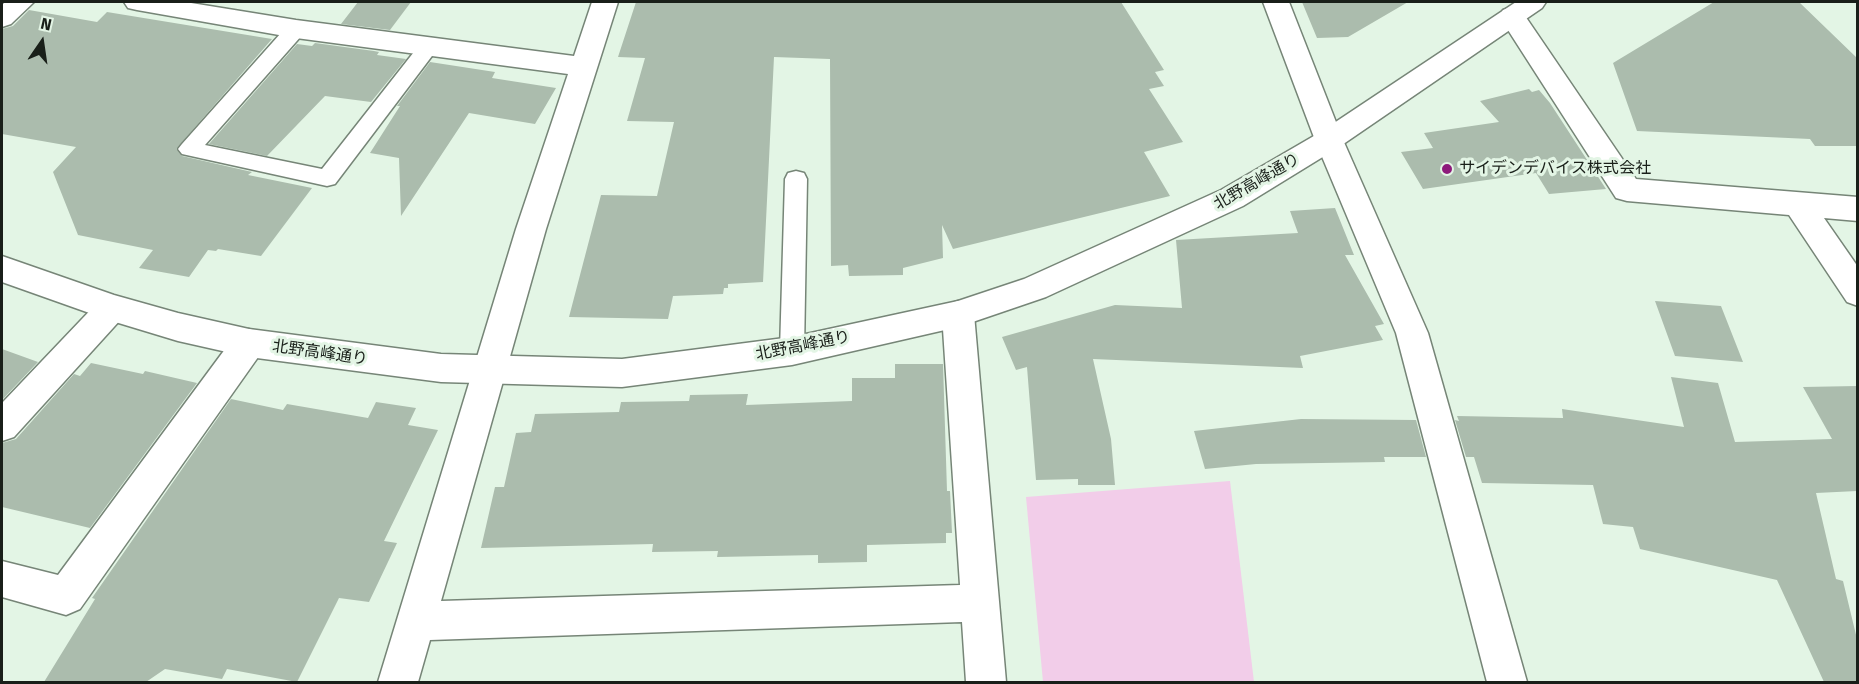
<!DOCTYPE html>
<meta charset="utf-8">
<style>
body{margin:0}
#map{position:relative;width:1859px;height:684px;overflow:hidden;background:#e3f5e5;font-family:"Fira Sans",sans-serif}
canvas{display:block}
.frame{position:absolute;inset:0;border:3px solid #191f19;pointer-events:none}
.north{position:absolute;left:12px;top:12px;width:60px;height:60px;-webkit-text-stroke:4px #e3f5e5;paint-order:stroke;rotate:13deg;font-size:16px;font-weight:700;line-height:24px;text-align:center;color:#191f19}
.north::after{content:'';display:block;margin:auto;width:21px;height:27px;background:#191f19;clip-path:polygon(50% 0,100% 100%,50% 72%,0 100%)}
</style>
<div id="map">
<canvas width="1859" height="684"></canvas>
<div class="frame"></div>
<div class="north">N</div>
</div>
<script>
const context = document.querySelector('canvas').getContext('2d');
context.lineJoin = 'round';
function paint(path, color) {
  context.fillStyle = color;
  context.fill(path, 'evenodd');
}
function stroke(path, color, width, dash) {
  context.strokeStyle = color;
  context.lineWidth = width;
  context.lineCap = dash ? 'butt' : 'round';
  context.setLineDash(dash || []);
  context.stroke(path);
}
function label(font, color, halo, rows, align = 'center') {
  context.font = font + ' "Fira Sans","Noto Sans JP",sans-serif';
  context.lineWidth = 6;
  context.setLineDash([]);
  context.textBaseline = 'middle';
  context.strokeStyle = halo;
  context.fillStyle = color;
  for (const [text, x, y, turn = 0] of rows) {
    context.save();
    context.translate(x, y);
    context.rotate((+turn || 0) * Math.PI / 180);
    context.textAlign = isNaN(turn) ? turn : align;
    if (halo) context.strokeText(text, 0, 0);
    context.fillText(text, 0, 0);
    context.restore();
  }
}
const green = new Path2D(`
 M1230,481L1254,682H1043L1026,497Z`);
const building = new Path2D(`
 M358,2H411L390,30L341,24Z
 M636,2H1121L1164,70L1155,72L1164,86L1149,89L1183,142L1144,152L1170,196L953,249L942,225L943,258L903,268V275L849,276L848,265L831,266L830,59L774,57L763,282L728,284V288H724L723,294L673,296L668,319L569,317L601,195L657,196L674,122L627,121L645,58L618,57Z
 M1302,2H1408L1348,37L1317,38Z
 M1714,2H1799L1857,58V146H1815L1810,139L1637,131L1613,63Z
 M29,10L97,22L107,12L272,39L176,149L182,156L252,172L248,175L312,188L261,256L218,249L216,251L208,250L189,277L139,268L153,250L78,235L53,172L76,147L2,134V29L13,26Z
 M315,43L374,51L379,52L377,55L406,59L371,102L325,96L267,156L209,144L297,44L312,46Z
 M430,62L495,72L492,78L556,88L535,124L469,113L401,216L399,158L370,153L400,106H397Z
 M1529,89L1532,92L1539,90L1550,103L1606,189L1549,194L1536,173L1423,189L1401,152L1433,148L1424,133L1499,122L1480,101Z
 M1335,208L1354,255H1345L1384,324L1375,326L1383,340L1300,356L1303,368L1093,359L1111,439L1115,485H1078V479L1036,480L1027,367L1016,370L1002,337L1115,305L1182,308L1176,240L1298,233L1290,211Z
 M1655,301L1721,306L1743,362L1675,356Z
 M2,349L38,362L2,400Z
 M91,363L143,374L145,371L197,383L90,528L2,507V443L16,439L74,374L80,376Z
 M895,364H943L947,491H950L952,533H946V543L867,545V562L818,563V555L717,557L718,551L652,552L653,544L481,548L495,487H504L516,433L531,432L535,414L619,412L621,402L689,401L690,395L748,394L746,405L852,401V378H895Z
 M1671,377L1718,383L1735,442L1832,439L1803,387L1857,386V491L1816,493L1836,579L1843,581L1857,639V682H1824L1777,580L1640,549L1633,527L1603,524L1593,485L1482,483L1474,457H1466L1455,420L1459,421L1457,416L1563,418L1562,409L1684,427Z
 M231,399L283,410L287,404L368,418L376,402L416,408L408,425L438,430L384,541L397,543L369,602L339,598L297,682L227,669L222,679L165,669L146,682H44L95,599L92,598Z
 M1301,419L1416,420L1426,457H1384L1385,462L1256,464L1205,469L1194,431Z`);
const service = new Path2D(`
 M296,23L303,24L306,29L303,34L205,145L322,169L421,43H435L438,48L335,184L327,186L182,154L178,149L182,144L289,24Z
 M796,171L804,173L807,179L804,351L801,358L792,361L783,358L780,351L785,179L788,173Z`);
const minor = new Path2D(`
 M5,2H34L11,24L2,27V5Z
 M124,2H185L296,20L574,56L592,2H618L546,229L441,601L960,585L942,314L947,305L958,301L969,305L974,314L1006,682H966L962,622L430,640L418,682H378L516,229L568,74L296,38L137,10L128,8Z
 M1263,2H1289L1343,140L1428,333L1527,682H1487L1396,333L1315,140Z
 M1512,7L1521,10L1636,179L1858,197V221L1824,218L1858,267V306L1847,302L1789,215L1627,201L1616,198L1499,16L1503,10Z
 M112,295L123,299L128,308L123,317L14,437L2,441V403L101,299Z
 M249,329L261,333L266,343L261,353L80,609L66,615L2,597V561L58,575L237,333Z`);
const tertiary = new Path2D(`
 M1516,2H1546L1542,8L1339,147L1243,206L1046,297L958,327L792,365L622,387L441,382L249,357L178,341L112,321L2,282V256L114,295L178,313L249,329L441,354L622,359L792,337L958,301L1024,279L1221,190L1319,133Z`);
const markers = [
 [1447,169,6,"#8d1a7b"]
];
const poiNames = [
 ["サイデンデバイス株式会社",1459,169]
];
const streetNames = [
 ["北野高峰通り",1257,182,-30],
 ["北野高峰通り",803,346,-11],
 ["北野高峰通り",320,353,8]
];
paint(green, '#f2cde9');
paint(building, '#abbcad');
stroke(service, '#768577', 3);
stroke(minor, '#768577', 3);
stroke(tertiary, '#768577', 3);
paint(service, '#fff');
paint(minor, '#fff');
paint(tertiary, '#fff');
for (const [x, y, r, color] of markers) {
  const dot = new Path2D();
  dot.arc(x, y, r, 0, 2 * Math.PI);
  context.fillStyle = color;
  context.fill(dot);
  stroke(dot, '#e3f5e5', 2);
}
label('16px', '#191f19', '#e3f5e5', poiNames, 'left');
label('16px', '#191f19', '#e3f5e5', streetNames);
</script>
